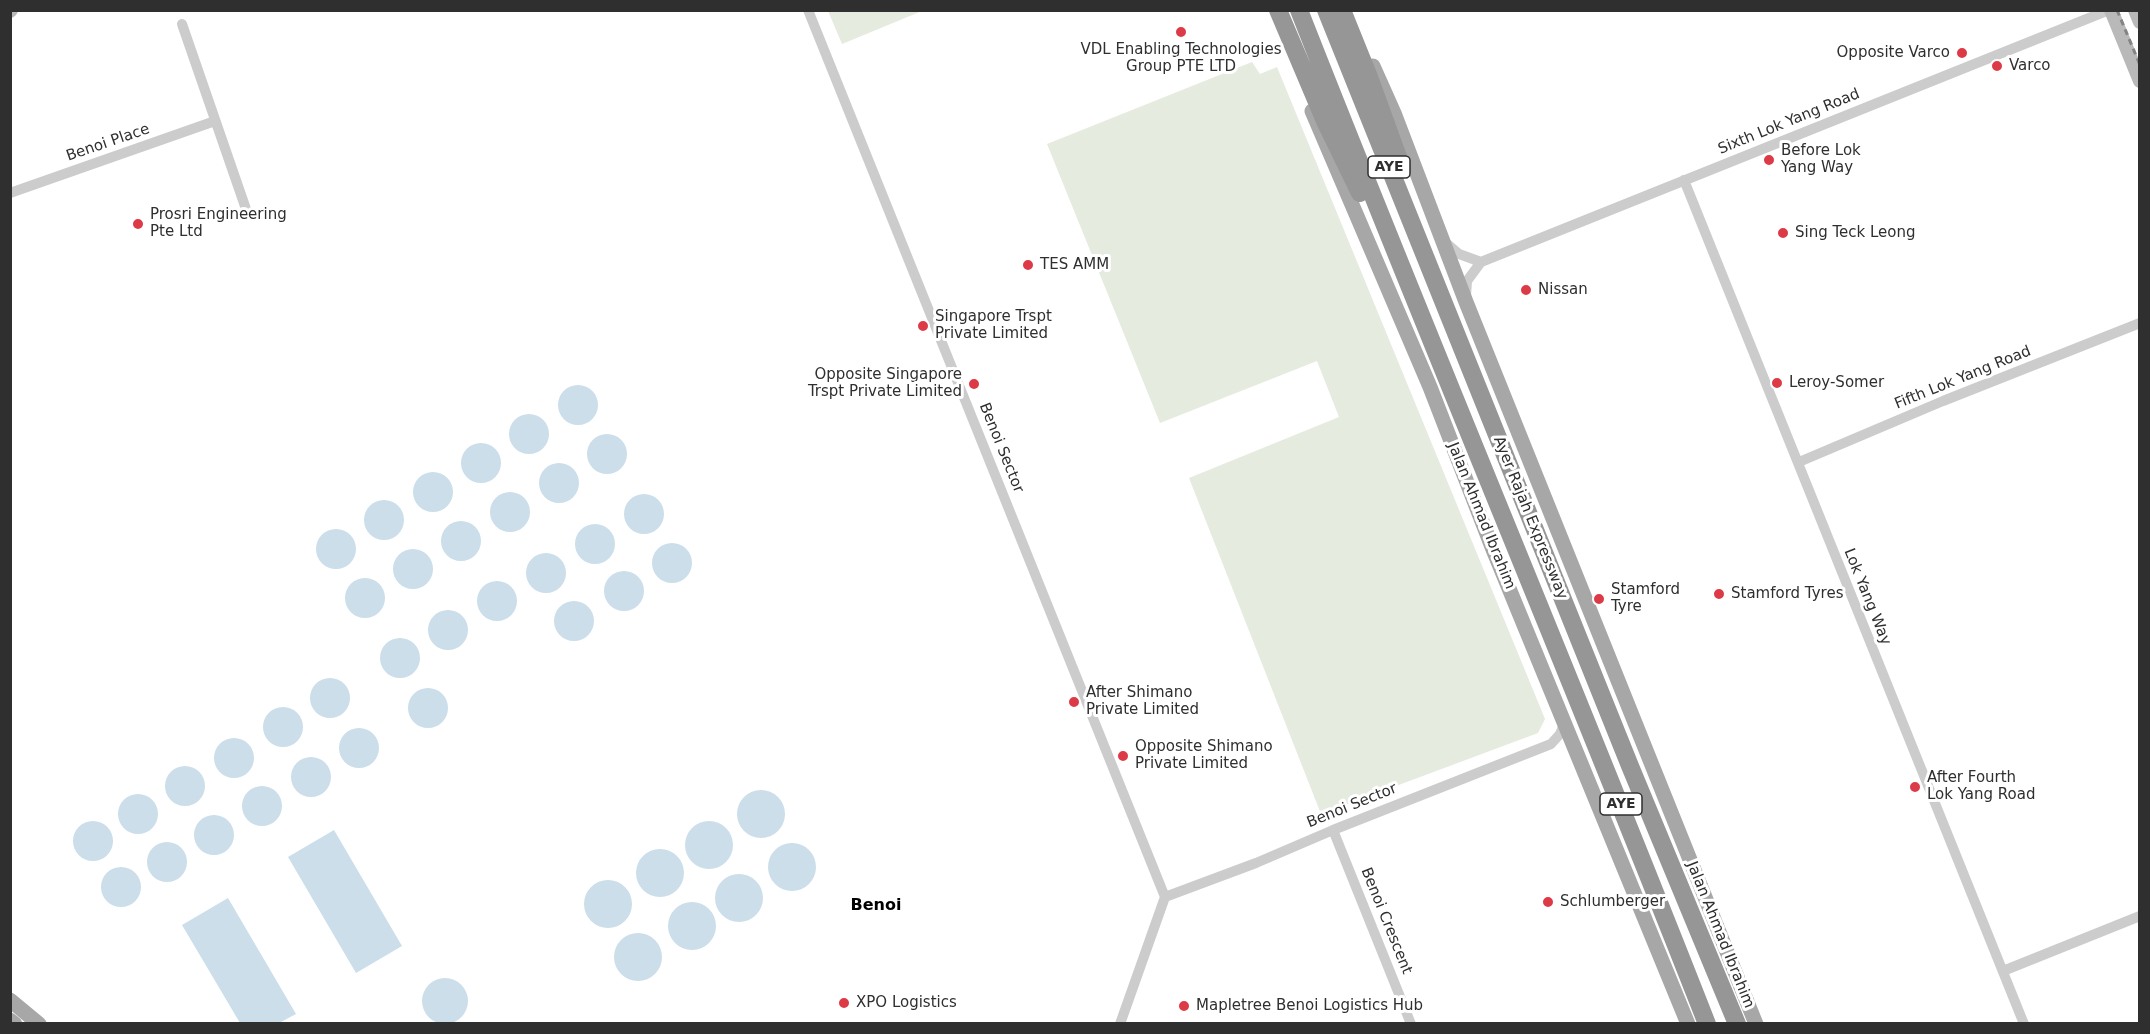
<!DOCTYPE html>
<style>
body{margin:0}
#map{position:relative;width:2150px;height:1034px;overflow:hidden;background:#fff;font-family:"DejaVu Sans",sans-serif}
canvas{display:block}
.frame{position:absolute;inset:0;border:12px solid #2f2f2f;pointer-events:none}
</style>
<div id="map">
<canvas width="2150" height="1034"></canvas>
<div class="frame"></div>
</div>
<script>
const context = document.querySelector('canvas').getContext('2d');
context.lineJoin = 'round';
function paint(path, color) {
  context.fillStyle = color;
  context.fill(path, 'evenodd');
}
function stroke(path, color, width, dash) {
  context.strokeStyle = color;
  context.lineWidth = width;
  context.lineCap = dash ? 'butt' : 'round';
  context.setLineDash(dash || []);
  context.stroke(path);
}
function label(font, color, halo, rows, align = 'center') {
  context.font = font + ' "DejaVu Sans",sans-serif';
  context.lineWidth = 6;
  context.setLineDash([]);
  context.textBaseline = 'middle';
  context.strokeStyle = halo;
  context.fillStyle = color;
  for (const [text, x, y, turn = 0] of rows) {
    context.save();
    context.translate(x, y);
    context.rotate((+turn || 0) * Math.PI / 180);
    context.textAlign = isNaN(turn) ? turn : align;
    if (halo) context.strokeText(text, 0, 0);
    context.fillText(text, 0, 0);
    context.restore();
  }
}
const green = new Path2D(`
 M828,11H922L842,44Z
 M1252,62L1260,74L1277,67L1545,719L1538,733L1321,814L1189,478L1339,417L1317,361L1160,423L1047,144Z`);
const water = new Path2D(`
 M558 405a20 20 0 1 1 40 0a20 20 0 1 1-40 0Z
 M509 434a20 20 0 1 1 40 0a20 20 0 1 1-40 0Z
 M587 454a20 20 0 1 1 40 0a20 20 0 1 1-40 0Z
 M461 463a20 20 0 1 1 40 0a20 20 0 1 1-40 0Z
 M539 483a20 20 0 1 1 40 0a20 20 0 1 1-40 0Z
 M413 492a20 20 0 1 1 40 0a20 20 0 1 1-40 0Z
 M490 512a20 20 0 1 1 40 0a20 20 0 1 1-40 0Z
 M624 514a20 20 0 1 1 40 0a20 20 0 1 1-40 0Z
 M364 520a20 20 0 1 1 40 0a20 20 0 1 1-40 0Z
 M441 541a20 20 0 1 1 40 0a20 20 0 1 1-40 0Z
 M575 544a20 20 0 1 1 40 0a20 20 0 1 1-40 0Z
 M316 549a20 20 0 1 1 40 0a20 20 0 1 1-40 0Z
 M652 563a20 20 0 1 1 40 0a20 20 0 1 1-40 0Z
 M393 569a20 20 0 1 1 40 0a20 20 0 1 1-40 0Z
 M526 573a20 20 0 1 1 40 0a20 20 0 1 1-40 0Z
 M604 591a20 20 0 1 1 40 0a20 20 0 1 1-40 0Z
 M345 598a20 20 0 1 1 40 0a20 20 0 1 1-40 0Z
 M477 601a20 20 0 1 1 40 0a20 20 0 1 1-40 0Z
 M554 621a20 20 0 1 1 40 0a20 20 0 1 1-40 0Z
 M428 630a20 20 0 1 1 40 0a20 20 0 1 1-40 0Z
 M380 658a20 20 0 1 1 40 0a20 20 0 1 1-40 0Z
 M310 698a20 20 0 1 1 40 0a20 20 0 1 1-40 0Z
 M408 708a20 20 0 1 1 40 0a20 20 0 1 1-40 0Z
 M263 727a20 20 0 1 1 40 0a20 20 0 1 1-40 0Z
 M339 748a20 20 0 1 1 40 0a20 20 0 1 1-40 0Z
 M214 758a20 20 0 1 1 40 0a20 20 0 1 1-40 0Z
 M291 777a20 20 0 1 1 40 0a20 20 0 1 1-40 0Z
 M165 786a20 20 0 1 1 40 0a20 20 0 1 1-40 0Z
 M242 806a20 20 0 1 1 40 0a20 20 0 1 1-40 0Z
 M737 814a24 24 0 1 1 48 0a24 24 0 1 1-48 0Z
 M118 814a20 20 0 1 1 40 0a20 20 0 1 1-40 0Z
 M194 835a20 20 0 1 1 40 0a20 20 0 1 1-40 0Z
 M73 841a20 20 0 1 1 40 0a20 20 0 1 1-40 0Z
 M685 845a24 24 0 1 1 48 0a24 24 0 1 1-48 0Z
 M334,830L402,946L356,973L288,857Z
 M147 862a20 20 0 1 1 40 0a20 20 0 1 1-40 0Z
 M768 867a24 24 0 1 1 48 0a24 24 0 1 1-48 0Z
 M636 873a24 24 0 1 1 48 0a24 24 0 1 1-48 0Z
 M101 887a20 20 0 1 1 40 0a20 20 0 1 1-40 0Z
 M715 898a24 24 0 1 1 48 0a24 24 0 1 1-48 0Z
 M584 904a24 24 0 1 1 48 0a24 24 0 1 1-48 0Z
 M228,898L296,1014L279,1023H240L182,925Z
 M668 926a24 24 0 1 1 48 0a24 24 0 1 1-48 0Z
 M614 957a24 24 0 1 1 48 0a24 24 0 1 1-48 0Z
 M422 1001a23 23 0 1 1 46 0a23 23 0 1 1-46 0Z`);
const street = new Path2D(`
 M808,10L1165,897L1120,1024
 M182,24L247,212
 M1684,180L2024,1024
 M10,193L215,121
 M1445,242L1459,254L1481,262
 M1466,296L1467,281L1481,262L2109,10
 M1799,462L1943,401L2140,323
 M1333,830L1411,1024
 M1165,897L1256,863L1333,830L1551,744L1560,734L1565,722
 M2003,971L2140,916`);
const secondary = new Path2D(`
 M2111,10L2140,81
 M2135,10L2140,22
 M10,11L11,10`);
const primary = new Path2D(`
 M1373,66L1394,113L1466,302L1756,1024
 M1312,111L1430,387L1492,547L1688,1024
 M10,1000L39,1024
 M10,1020L15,1024`);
const highway = new Path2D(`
 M1278,10L1325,121L1360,193
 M1299,10C1432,349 1574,684 1707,1024
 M1326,10L1630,766L1737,1024
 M1342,10L1369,77L1402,168`);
const rail = new Path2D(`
 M2117,10L2140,65`);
const markers = [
 [1181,32,6,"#dd3a47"],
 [1962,53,6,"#dd3a47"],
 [1997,66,6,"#dd3a47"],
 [1769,160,6,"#dd3a47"],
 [138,224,6,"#dd3a47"],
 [1783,233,6,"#dd3a47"],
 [1028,265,6,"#dd3a47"],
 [1526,290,6,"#dd3a47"],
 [923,326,6,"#dd3a47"],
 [1777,383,6,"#dd3a47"],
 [974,384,6,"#dd3a47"],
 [1719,594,6,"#dd3a47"],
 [1599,599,6,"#dd3a47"],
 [1074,702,6,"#dd3a47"],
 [1123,756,6,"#dd3a47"],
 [1915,787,6,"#dd3a47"],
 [1548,902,6,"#dd3a47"],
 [844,1003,6,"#dd3a47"],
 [1184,1006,6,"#dd3a47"]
];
const shields = [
 [1389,167,42],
 [1621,804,42]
];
const shieldNames = [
 ["AYE",1389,167],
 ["AYE",1621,804]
];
const poiNames = [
 ["VDL Enabling Technologies",1181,50,"center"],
 ["Group PTE LTD",1181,67,"center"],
 ["Opposite Varco",1950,53,"right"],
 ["Varco",2009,66],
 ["Before Lok",1781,151],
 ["Yang Way",1781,168],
 ["Prosri Engineering",150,215],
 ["Pte Ltd",150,232],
 ["Sing Teck Leong",1795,233],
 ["TES AMM",1040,265],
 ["Nissan",1538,290],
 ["Singapore Trspt",935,317],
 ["Private Limited",935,334],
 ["Opposite Singapore",962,375,"right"],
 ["Trspt Private Limited",962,392,"right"],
 ["Leroy-Somer",1789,383],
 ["Stamford",1611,590],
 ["Tyre",1611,607],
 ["Stamford Tyres",1731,594],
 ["After Shimano",1086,693],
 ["Private Limited",1086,710],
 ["Opposite Shimano",1135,747],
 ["Private Limited",1135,764],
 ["After Fourth",1927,778],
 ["Lok Yang Road",1927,795],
 ["Schlumberger",1560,902],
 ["XPO Logistics",856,1003],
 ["Mapletree Benoi Logistics Hub",1196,1006]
];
const streetNames = [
 ["Sixth Lok Yang Road",1789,122,-22],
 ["Benoi Place",108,143,-19],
 ["Fifth Lok Yang Road",1963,378,-22],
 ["Benoi Sector",1001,448,68],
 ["Jalan Ahmad Ibrahim",1481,516,68],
 ["Ayer Rajah Expressway",1530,518,68],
 ["Lok Yang Way",1867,597,68],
 ["Benoi Sector",1352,806,-22],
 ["Benoi Crescent",1386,921,68],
 ["Jalan Ahmad Ibrahim",1720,935,68]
];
const neighbourhoodNames = [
 ["Benoi",876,906]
];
paint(green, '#e5ebde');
paint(water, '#cbdeea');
stroke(street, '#ccc', 10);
stroke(secondary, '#b9b9b9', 14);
stroke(primary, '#a7a7a7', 15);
stroke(highway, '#969696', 18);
stroke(rail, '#848484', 3, [6, 4.5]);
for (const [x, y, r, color] of markers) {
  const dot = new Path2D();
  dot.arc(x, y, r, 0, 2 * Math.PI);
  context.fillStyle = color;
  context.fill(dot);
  stroke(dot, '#fff', 2);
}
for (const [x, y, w] of shields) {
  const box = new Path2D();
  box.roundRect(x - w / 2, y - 11, w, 22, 4.5);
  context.fillStyle = '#fff';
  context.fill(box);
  stroke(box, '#2f2f2f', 1.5);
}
label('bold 14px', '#2f2f2f', null, shieldNames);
label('15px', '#2f2f2f', '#fff', poiNames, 'left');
label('15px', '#2f2f2f', '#fff', streetNames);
label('bold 16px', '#000', '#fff', neighbourhoodNames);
</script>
